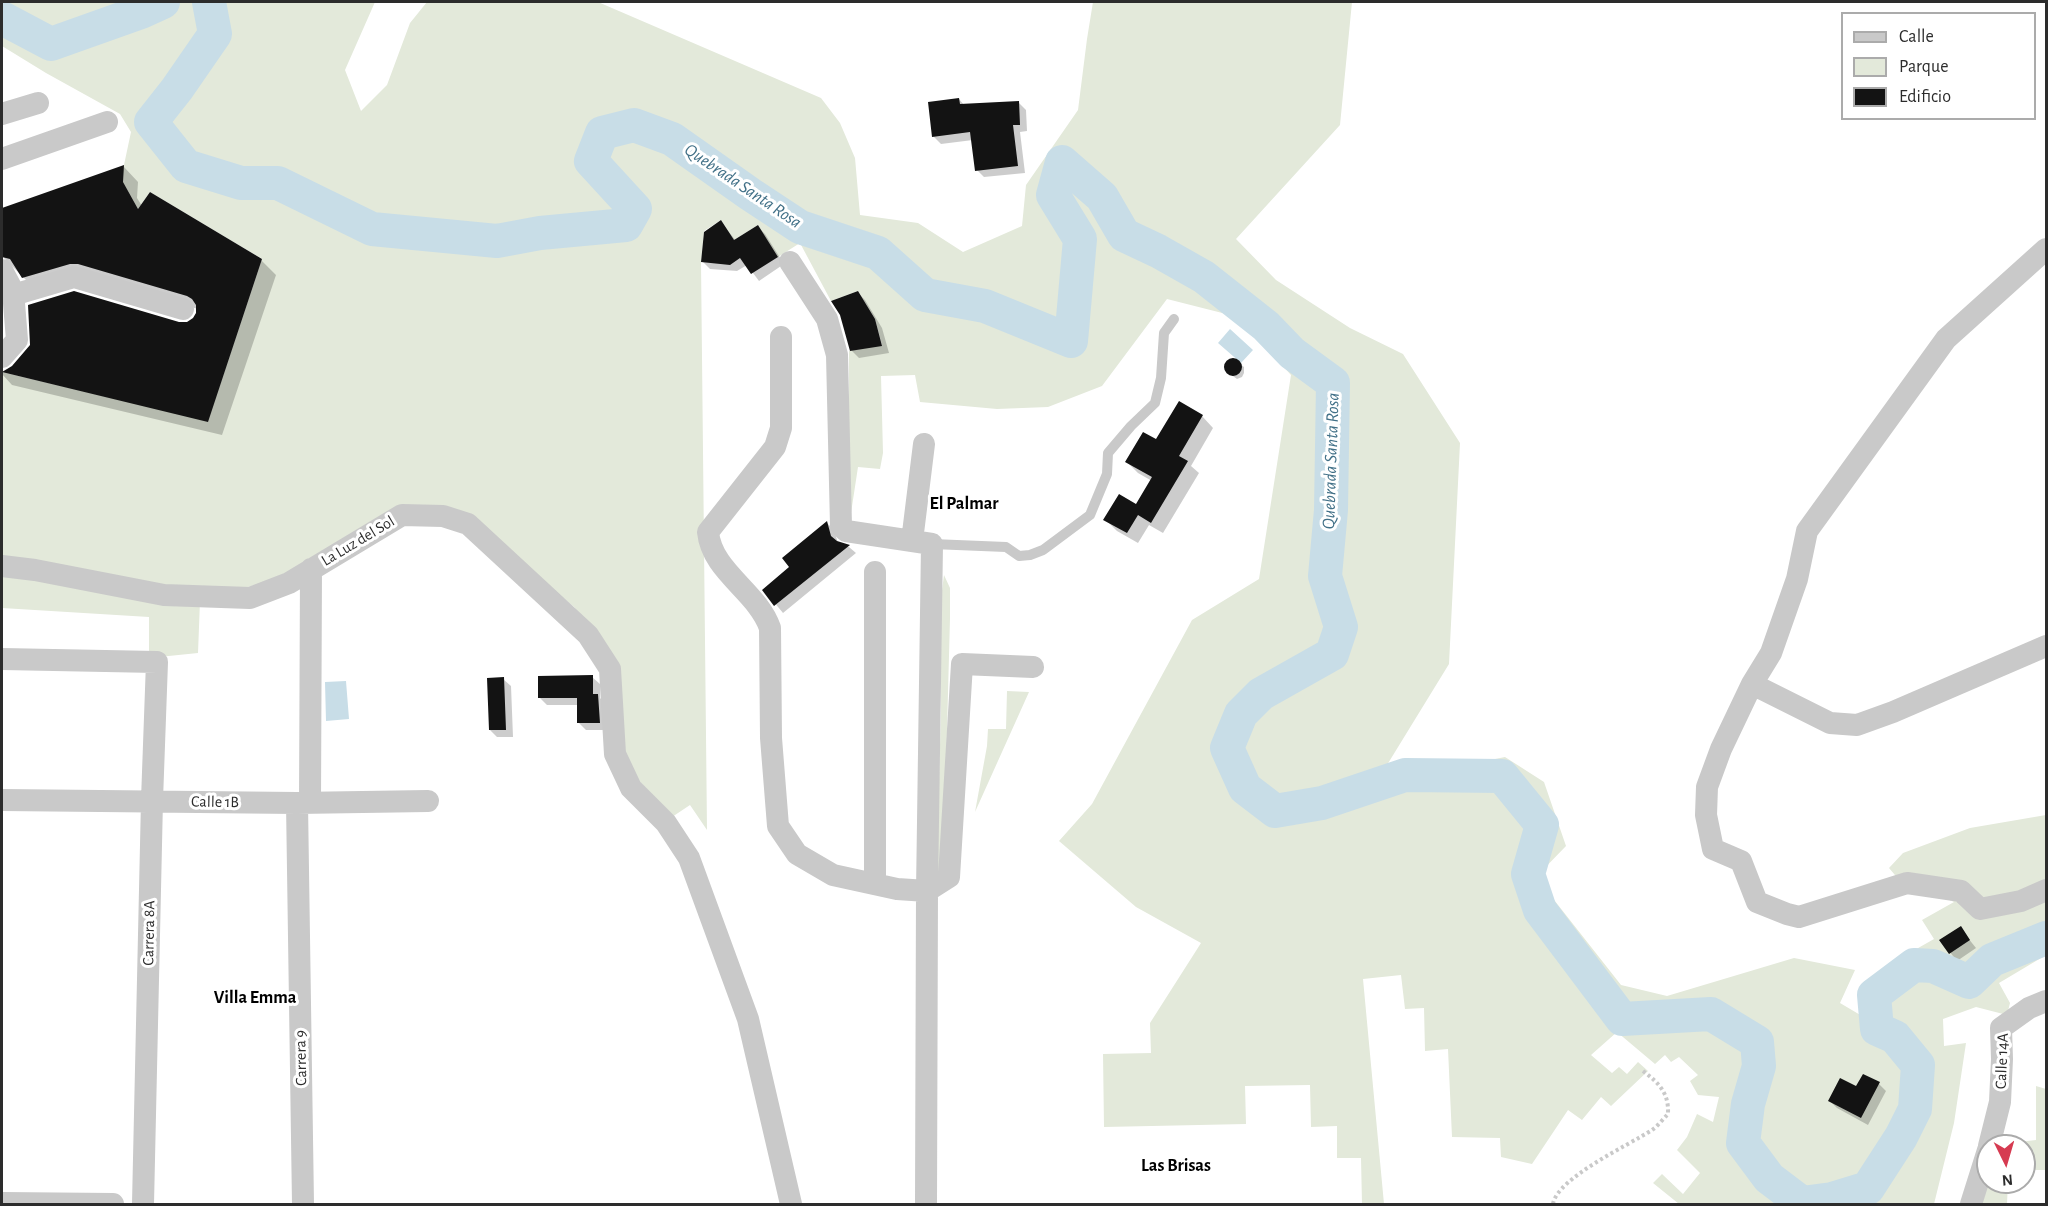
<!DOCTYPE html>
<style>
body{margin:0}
#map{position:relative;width:2048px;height:1206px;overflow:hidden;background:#fff;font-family:"Alegreya Sans",sans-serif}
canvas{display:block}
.frame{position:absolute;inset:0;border:3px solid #2c2c2c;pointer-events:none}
.legend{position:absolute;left:1841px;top:12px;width:195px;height:108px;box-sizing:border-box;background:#fff;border:2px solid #ababab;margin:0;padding:8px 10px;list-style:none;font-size:18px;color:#2c2c2c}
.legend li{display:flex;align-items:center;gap:12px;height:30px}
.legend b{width:30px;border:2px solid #ababab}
.north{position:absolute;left:1976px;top:1134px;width:60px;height:60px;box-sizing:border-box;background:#fff;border:2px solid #ababab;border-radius:50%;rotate:175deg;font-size:16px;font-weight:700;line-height:24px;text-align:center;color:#2c2c2c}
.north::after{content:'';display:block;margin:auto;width:21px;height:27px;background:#d63b51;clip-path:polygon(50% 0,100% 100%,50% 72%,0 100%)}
</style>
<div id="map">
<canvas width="2048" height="1206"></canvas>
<div class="frame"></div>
<ul class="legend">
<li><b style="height:8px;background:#c9c9c9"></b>Calle</li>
<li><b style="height:16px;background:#e3e9da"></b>Parque</li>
<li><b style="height:16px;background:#131313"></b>Edificio</li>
</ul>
<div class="north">N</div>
</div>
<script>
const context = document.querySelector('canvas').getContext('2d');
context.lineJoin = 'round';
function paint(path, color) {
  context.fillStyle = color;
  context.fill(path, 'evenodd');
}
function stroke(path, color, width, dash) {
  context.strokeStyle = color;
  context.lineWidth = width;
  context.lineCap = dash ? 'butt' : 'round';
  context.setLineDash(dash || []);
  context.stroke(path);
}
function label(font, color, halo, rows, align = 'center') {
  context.font = font + ' "Alegreya Sans",sans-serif';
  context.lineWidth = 6;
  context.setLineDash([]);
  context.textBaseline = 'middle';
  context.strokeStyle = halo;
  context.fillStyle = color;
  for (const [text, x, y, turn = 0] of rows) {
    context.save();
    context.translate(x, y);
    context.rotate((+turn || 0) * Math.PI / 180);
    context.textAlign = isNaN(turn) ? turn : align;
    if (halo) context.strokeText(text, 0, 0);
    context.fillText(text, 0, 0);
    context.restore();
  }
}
const green = new Path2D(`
 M2,2H375L345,70L361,111L387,85L410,23L427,2H598L821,98L840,123L855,158L860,215L918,223L963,252L1022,226L1026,185L1078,110L1087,39L1093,2H1352L1340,125L1236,239L1276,280L1350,328L1403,354L1460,443L1449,664L1387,765C1427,767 1466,765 1505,757L1544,782L1566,846L1536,877L1621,985L1667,996L1794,958L1855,970L1840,1003L1862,1016L1890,964L1934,939L1922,920L1954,902L1919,886L1900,881L1889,868L1903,853L1970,828L2046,815V955L1999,983L2010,1003L2007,1015L1976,1007L1943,1019L1944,1046L1966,1043L1954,1123L1934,1204H1679L1653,1183L1662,1174L1683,1194L1700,1173L1677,1150L1687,1137L1697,1114L1713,1122L1719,1097L1698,1095L1690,1081L1698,1075L1679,1057L1671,1062L1665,1055L1655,1064L1617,1032L1591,1055L1612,1073L1619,1067L1627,1074L1638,1062L1648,1071L1611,1106L1601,1097L1582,1120L1568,1110L1532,1164L1501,1157L1500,1138L1452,1137L1448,1049L1425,1051L1424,1008L1405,1009L1401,975L1363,979L1384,1204H1362L1361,1158H1337V1126L1311,1127L1310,1085L1245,1086L1246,1124L1104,1127L1103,1054L1151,1053L1150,1023L1201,943L1136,907L1059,841L1092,804L1192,620L1259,579L1291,375L1238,317L1167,299L1102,386L1048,407L997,409L920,402L915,375L881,376L883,453L880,469L858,467L849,526V351L882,345L875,319L858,291L831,301L800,243L778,257L758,225L734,240L721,220L704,231L701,262L707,830L690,805L672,817L632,773L620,757L598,638L574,607L472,520L399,510L299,572L200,601L198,653L149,658V617L2,608V372L208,421L262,259L150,192L138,209L121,179L131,132L120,114L46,73L2,46Z
 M944,575L950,588V618L943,881L936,886L941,710V598Z
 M1007,691L1029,692L975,812L987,746L988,729H1006Z
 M2036,1086L2046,1089V1170H2024V1146H2019V1142L2036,1140Z
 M1988,1182H2008L2007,1204H1979Z`);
const water = new Path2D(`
 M1230,329L1253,350L1241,363L1218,343Z
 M346,681L349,719L326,721L325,682Z`);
const shadow = new Path2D(`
 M959,99L964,105L1018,102L1026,110L1027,131L1020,132L1025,173L984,177L977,170L973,140L941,144L933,136Z
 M124,167L138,182L137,198L142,206L261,260L276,275L222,435L12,385L2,374V372L179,323L186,324L193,320L198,313V309L94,278L38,292L2,256V210Z
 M721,222L736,241L758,227L765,234L784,264L759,281L747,265L737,271L710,269L702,261Z
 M858,293L865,300L882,328L889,353L859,358L851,350Z
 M1230,360H1235L1244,367V373L1242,377L1237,379L1226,371L1225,366Z
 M1179,403L1202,416L1213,428L1191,466L1199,473L1163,533L1149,525L1138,543L1117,531L1105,519L1136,506L1152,481L1138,473L1127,462L1157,441Z
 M827,523L834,530L838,543L849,547L856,553L783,613L764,590L791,567Z
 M592,677L600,684V698L605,703L606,730H586L579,723V705H547L540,698Z
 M503,679L511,686L513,737H497L490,730Z
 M1960,928L1976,948L1957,961L1941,941Z
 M1879,1084L1886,1091L1868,1125L1837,1108L1830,1101L1857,1088Z`);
const river = new Path2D(`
 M209,2L215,34L177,89L151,122L186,166L241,183H278L372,229L497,241L540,233L626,225L635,209L591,161L602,133L634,125L672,139L750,194L800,227L878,253L925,295L985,306L1071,341L1080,239L1053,195L1062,162L1102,197L1124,235L1158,251L1204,277L1266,326L1292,353L1333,383L1331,510L1325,576L1341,627L1332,654L1261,694L1241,714L1227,748L1245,788L1275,811L1322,803L1405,775L1502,776L1542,825L1528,874L1540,910L1622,1019L1711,1014L1757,1042L1759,1066L1748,1104L1743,1143L1769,1178L1802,1203L1832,1199L1868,1188L1901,1137L1915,1109L1918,1065L1895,1037L1877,1029L1874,995L1914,965L1933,966L1969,982L1992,960L2046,938
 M2,18L51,44L141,12L163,2`);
const building = new Path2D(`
 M959,98L960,104L1019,101L1020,125H1013L1018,166L975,171L970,132L932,137L928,102Z
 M124,165L123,182L138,209L150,192L262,259L208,422L2,372L12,366L30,345L28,305L74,291L179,322H187L193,318L196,313V305L192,299L187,296L78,264H70L22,278L10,259L2,257V208Z
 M721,220L734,240L758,225L778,257L751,274L740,258L730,265L701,262L704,232Z
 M858,291L875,319L882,346L850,351L840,315L831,301Z
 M1224 367a9 9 0 1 1 18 0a9 9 0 1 1-18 0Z
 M1179,401L1203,415L1179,456L1188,461L1151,523L1138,515L1127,533L1103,520L1119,494L1136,504L1152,477L1125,462L1143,432L1156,439Z
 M827,521L831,536L837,541L850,545L774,606L762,590L789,567L782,558Z
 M593,675V694H598L600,723H577V698H538V676Z
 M504,677L506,730H489L487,678Z
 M1961,926L1970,940L1949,954L1939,940Z
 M1863,1074L1880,1082L1861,1118L1828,1101L1840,1078L1856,1086Z`);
const path = new Path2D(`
 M1553,1204C1557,1178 1629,1145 1652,1130C1658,1126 1663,1119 1668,1114C1669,1093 1659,1083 1643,1071`);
const lane = new Path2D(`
 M932,544L1006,547L1019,556L1030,555L1043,550L1090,515L1107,474L1108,453L1131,426L1155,403L1161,378L1164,333L1174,319`);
const street = new Path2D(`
 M2,114L38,103
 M2,159L107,122
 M2046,249L1946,339L1807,531L1797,579L1771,653L1752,684L1721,749L1707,787L1706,815L1713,849L1741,861L1757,902L1787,914L1799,917L1907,883L1961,891L1980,909L2021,901L2046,890
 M790,262L827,319L837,355L841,526L846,531L932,544L927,891L926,1204
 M2,270L13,291L17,340L2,357
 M13,295L74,277L183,309
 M781,337V428L775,447L708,532C712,572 757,591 770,628L771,738L778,826L797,854L833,875L897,889L927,891L949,877L962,664L1033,667
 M912,541L924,444
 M2,566L35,570L164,595L250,598L289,583L402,515L443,516L468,524L588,635L610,669L615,754L631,788L666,823L689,858L748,1019L791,1204
 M2,659L157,662L152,800L143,1204
 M1752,684L1830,723L1857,725L1893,712L2046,646
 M2,800L297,803L428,801
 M297,803L303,1204
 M310,803L311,569
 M875,883V572
 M1989,1146L2000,1102L2002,1059L2001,1028L2029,1008L2046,1001
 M2,1203L113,1204
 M1971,1204L1988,1150`);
const streetNames = [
 ["La Luz del Sol",358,541,-31],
 ["Calle 1B",215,802,1],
 ["Carrera 8A",149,933,-89],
 ["Carrera 9",301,1058,-91],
 ["Calle 14A",2002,1061,-88]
];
const waterNames = [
 ["Quebrada Santa Rosa",743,186,34],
 ["Quebrada Santa Rosa",1331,461,-88]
];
const neighbourhoodNames = [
 ["El Palmar",964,504],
 ["Villa Emma",255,998],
 ["Las Brisas",1176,1166]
];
paint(green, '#e3e9da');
paint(water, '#c8dde7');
paint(shadow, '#0003');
stroke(river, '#c8dde7', 34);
paint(building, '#131313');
stroke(path, '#c9c9c9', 4, [3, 3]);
stroke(lane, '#c9c9c9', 10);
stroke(street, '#c9c9c9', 22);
label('16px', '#2c2c2c', '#fff', streetNames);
label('italic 18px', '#417087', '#fff', waterNames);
label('bold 18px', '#000', '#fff', neighbourhoodNames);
</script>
